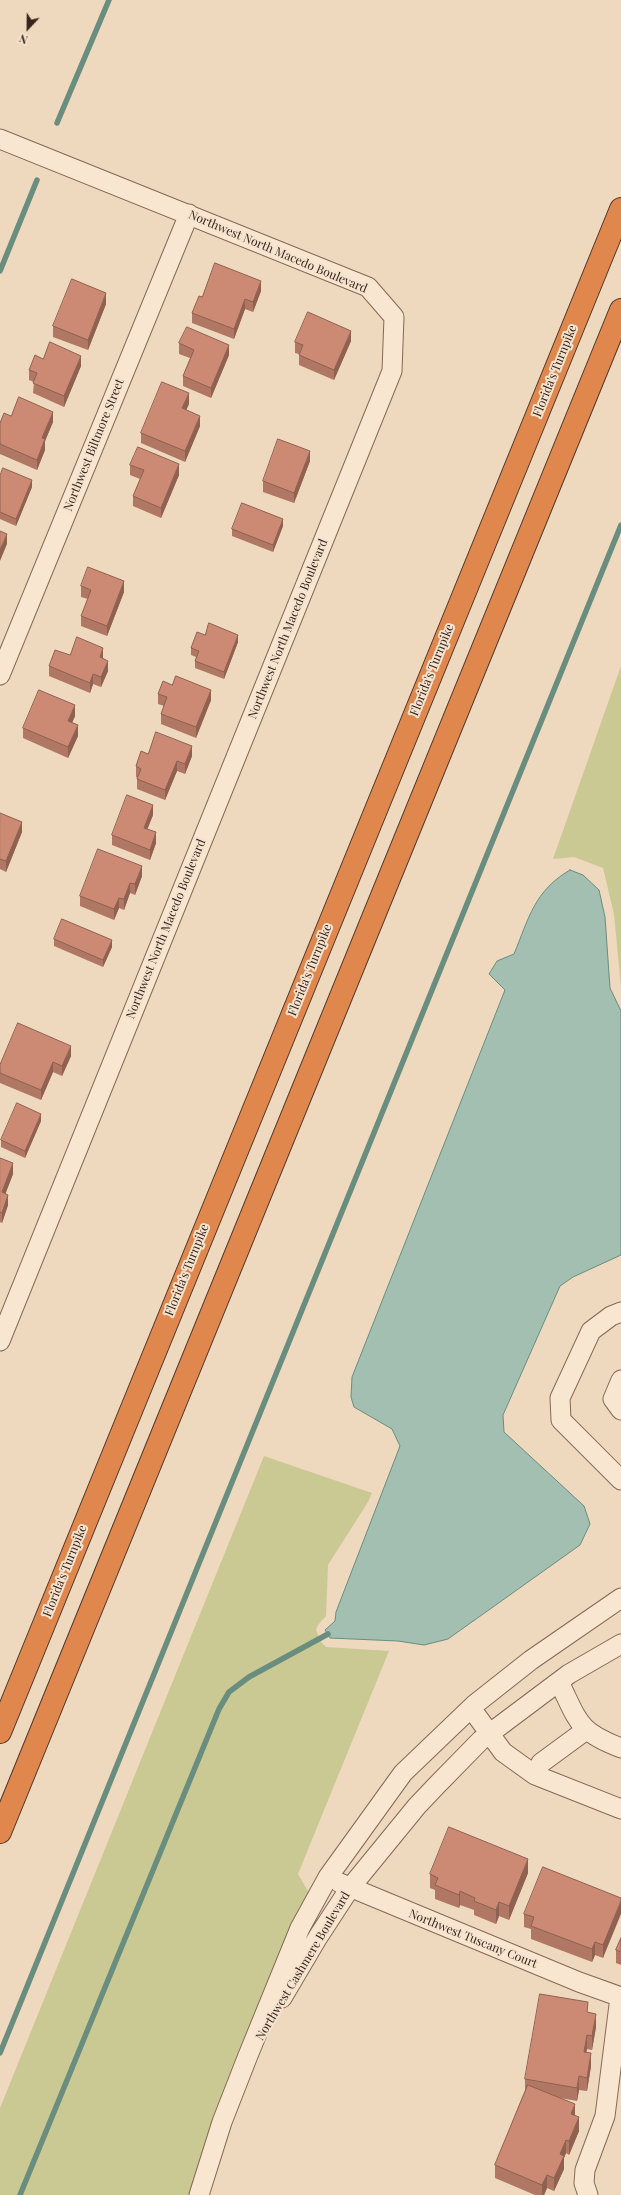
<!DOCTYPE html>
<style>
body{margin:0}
#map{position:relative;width:621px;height:2195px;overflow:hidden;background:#eed8be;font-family:"Playfair Display",serif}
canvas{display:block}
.north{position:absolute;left:8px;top:8px;width:40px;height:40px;-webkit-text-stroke:3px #f5e3ce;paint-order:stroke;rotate:202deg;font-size:11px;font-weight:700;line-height:16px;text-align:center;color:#35241c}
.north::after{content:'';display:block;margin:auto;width:14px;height:18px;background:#35241c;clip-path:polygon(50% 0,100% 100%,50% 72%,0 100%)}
</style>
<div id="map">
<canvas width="621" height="2195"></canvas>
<div class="north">N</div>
</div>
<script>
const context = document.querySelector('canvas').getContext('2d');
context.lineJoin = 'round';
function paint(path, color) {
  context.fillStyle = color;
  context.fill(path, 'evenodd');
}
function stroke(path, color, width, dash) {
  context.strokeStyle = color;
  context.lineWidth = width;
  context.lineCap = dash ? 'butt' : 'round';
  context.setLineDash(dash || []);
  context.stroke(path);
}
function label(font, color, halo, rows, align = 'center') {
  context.font = font + ' "Playfair Display",serif';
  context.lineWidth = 4;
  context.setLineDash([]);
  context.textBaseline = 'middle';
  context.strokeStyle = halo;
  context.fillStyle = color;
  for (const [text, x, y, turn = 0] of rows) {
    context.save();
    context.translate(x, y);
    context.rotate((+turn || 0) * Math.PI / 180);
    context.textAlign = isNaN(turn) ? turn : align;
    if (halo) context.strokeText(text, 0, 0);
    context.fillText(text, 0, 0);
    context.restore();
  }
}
const green = new Path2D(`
 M621,666V988L614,914L603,868L574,857L553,859Z
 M264,1456L372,1493L368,1502L328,1565L326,1616L318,1625L316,1630L322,1643L326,1647L389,1651L298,1874L309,1893L242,2045L213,2120L190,2195H0V2108Z`);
const water = new Path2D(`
 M570,870L583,875L599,890L605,917L610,988L621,1011V1255L573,1277L560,1286L503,1415L504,1432L584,1506L590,1524L580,1545L448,1639L424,1645L398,1641L330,1638L325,1630L335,1621L336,1612L400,1446L392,1429L354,1407L351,1397L352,1377L505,990L489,974L497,961L514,954C529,918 534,891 570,870Z`);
const stream = new Path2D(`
 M57,123L109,0
 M0,271L37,180
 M0,2053L621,525
 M20,2195L219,1709L229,1692L249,1677L328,1634`);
const minor = new Path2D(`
 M0,139L368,287L394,317L392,371L0,1341
 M0,675L189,214
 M621,1312L611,1316L591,1331L560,1398L561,1420L621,1480
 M621,1380L613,1399L621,1410
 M559,1682C579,1722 577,1731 621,1748
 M471,1708L503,1752L535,1775L621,1809
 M535,1775L541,1763L586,1730
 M340,1883L579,1982L621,1997
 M282,1998L318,1937L350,1888L417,1806L436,1786L481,1740L569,1674L621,1644
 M199,2195L222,2122L247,2058L300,1928L328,1877L403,1773L474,1705L531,1660L621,1598
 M588,2195L584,2183L585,2170L605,2116L620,1997`);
const highway = new Path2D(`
 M0,1732L621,209
 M0,1832L621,310`);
const wall = new Path2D(`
 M261,291L253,312L245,309L234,339L192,323V313L202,297Z
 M106,304L88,350L53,337V326Z
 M351,341L334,380L299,365V354L295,353V342Z
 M179,343L229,355L211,398L183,386V376L190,358L179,354Z
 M43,359L81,366L64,407L33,393L34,382L29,380V370Z
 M189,404L186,410L200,426L185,462L141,443V433Z
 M11,416L53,422L45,441V450L37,470L0,454V423Z
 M310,461L294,503L263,492V481Z
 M130,465L179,475L161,518L133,506V496L140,479L130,475Z
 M0,476L32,487L16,526L0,519Z
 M283,526L273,552L232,536V529Z
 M81,586L124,592L107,636L81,626V616L88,599L81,597Z
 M205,635L238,642L224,679L195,668V661L196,657L191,655V648Z
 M70,655L103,659L108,671L101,687L93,684L90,693L49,676V666Z
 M172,685L211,700L196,738L161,724V714L164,706L158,704V694Z
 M75,716L72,723L78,736L68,758L23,738V728Z
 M148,754L192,756L185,774L177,771L165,800L137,789V779L138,778L136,777V766Z
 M0,813L22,832L6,872L0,869Z
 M153,815L147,829L156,843L150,860L112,845V835Z
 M142,876L135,895L130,893L124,910L119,908L114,920L80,906V896Z
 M54,939L112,947L103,967L54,946Z
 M71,1056L62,1076L53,1072L41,1100L0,1083V1065Z
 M41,1121L25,1158L1,1147V1140Z
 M0,1158L13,1174L5,1194L8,1205L2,1223L0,1222Z
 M528,1873L509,1920L499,1916L496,1924L474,1915V1910L460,1905L459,1908L435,1899V1890L430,1888V1874Z
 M621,1898L603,1958L595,1955L592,1962L531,1939V1929L524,1927V1914Z
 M621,1938V1965L616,1963V1950Z
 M588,2013L596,2027L592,2050L587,2049L586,2052L591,2066L587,2091L579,2090L577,2101L560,2098L575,2116L579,2131L569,2155L566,2153L564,2158V2169L554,2191L547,2188L544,2195H535L495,2178V2165L525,2091V2079Z`);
const shadedWall = new Path2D(`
 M261,281V291L253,312V302Z
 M106,293V304L88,350V340Z
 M245,299V309L234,339V329Z
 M351,331V341L334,380V370Z
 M229,345V355L211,398V388Z
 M81,356V366L64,407V396Z
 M189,393V404L182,419V408Z
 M53,412V422L45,441V450L37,470V460L42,438Z
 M200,416V426L185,462V451Z
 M310,451V461L294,503V493Z
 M179,464V475L161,518V508Z
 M32,480V487L16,526V519Z
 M283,519V526L273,552V545Z
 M7,534V544L0,561V550Z
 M124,581V592L107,636V626Z
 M238,635V642L224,679V672Z
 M103,648V659L100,657Z
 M108,661V671L101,687V677Z
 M93,674V684L90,693V683Z
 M211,690V700L196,738V727Z
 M75,705V716L68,732V721Z
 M78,725V736L68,758V747Z
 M192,746V756L185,774V764Z
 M177,761V771L165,800V790Z
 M153,805V815L144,838V828Z
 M22,822V832L6,872V861Z
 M156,832V843L150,860V850Z
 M142,866V876L135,895V884Z
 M130,883V893L124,910V899Z
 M119,898V908L114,920V909Z
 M112,940V947L103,967V960Z
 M71,1046V1056L62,1076V1066Z
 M53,1062V1072L41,1100V1090Z
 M41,1114V1121L25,1158V1151Z
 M13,1163V1174L2,1203V1192Z
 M8,1195V1205L2,1223V1213Z
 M528,1859V1873L509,1920V1906Z
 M460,1891V1905L459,1908V1895Z
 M621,1901V1914L603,1958V1945Z
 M499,1902V1916L496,1924V1910Z
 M595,1942V1955L592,1962V1949Z
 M596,2014V2027L592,2050V2036Z
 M587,2035V2049L584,2065V2052Z
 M591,2053V2066L587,2091V2078Z
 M579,2076V2090L577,2101V2088Z
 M575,2104V2118L571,2114Z
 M579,2117V2131L569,2155V2141Z
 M566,2140V2153L564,2158V2169L554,2191V2178L560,2154Z
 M547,2175V2188L544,2195H542V2185Z`);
const building = new Path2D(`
 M215,263L261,281L253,302L245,299L234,329L192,313L199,296L202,297Z
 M72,279L106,293L88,340L53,326Z
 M308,312L351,331L334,370L299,355L303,345L295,342Z
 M187,327L229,345L211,388L183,376L194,350L179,343Z
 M50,342L81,356L64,396L33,383L37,373L29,370L35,355L43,359Z
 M162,382L189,393L182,408L200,416L185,451L141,433Z
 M19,397L53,412L42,438L45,439L37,460L0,444V423L4,413L11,416Z
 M278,439L310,451L294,493L263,481Z
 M138,447L179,464L161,508L133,496L144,470L130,465Z
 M3,468L32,480L16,519L0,512V476Z
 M242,503L283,519L273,545L232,529Z
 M0,531L7,534L0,550Z
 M88,567L124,581L107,626L81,616L91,590L81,586Z
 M209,623L238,635L224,672L195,661L199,651L191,648L197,632L205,635Z
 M77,637L103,648L100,657L108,661L101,677L93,674L90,683L49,666L55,650L70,655Z
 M176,676L211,690L196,727L161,714L167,697L158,694L163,681L172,685Z
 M39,690L75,705L68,721L78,725L68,747L23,728Z
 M156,732L192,746L185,764L177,761L165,790L137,779L141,769L136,766L141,751L148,754Z
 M127,795L153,805L144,828L156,832L150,850L112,835Z
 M0,813L22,822L6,861L0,859Z
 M98,849L142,866L135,884L130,883L124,899L119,898L114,909L80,896Z
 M62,919L112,940L103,960L54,939Z
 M18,1023L71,1046L62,1066L53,1062L41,1090L0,1073V1065Z
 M17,1103L41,1114L25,1151L1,1140Z
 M0,1158L13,1163L2,1192L8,1195L2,1213L0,1212Z
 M449,1827L528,1859L509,1906L499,1902L496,1910L474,1901L475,1898L460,1891L459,1895L435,1885L438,1878L430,1874Z
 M543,1867L621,1898V1901L603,1945L595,1942L592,1949L531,1926L534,1917L524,1914Z
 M621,1938V1952L616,1950Z
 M540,1994L588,2002L587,2012L596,2014L592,2036L587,2035L584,2052L591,2053L587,2078L579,2076L577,2088L525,2079Z
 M528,2085L575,2104L571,2114L579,2117L569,2141L566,2140L560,2154L564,2156L554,2178L547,2175L542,2185L495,2165Z`);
const streetNames = [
 ["Northwest North Macedo Boulevard",278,252,23],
 ["Florida's Turnpike",555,371,-68],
 ["Northwest Biltmore Street",94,445,-68],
 ["Northwest North Macedo Boulevard",288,629,-68],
 ["Florida's Turnpike",432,670,-68],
 ["Northwest North Macedo Boulevard",166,929,-68],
 ["Florida's Turnpike",310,970,-68],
 ["Florida's Turnpike",187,1270,-68],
 ["Florida's Turnpike",65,1571,-68],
 ["Northwest Tuscany Court",473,1939,22],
 ["Northwest Cashmere Boulevard",303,1966,-59]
];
paint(green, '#cbc993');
paint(water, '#a2bfb2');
stroke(water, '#698d7e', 1);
stroke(stream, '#698d7e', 5.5);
stroke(minor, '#866857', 21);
stroke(highway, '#53382c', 24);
stroke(minor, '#f9e6d1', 19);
stroke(highway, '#df874d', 22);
paint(wall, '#af7764');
paint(shadedWall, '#8f6151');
paint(building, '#cc8a74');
stroke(building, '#8f6151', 1);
label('12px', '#35241c', '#f5e3ce', streetNames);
</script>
